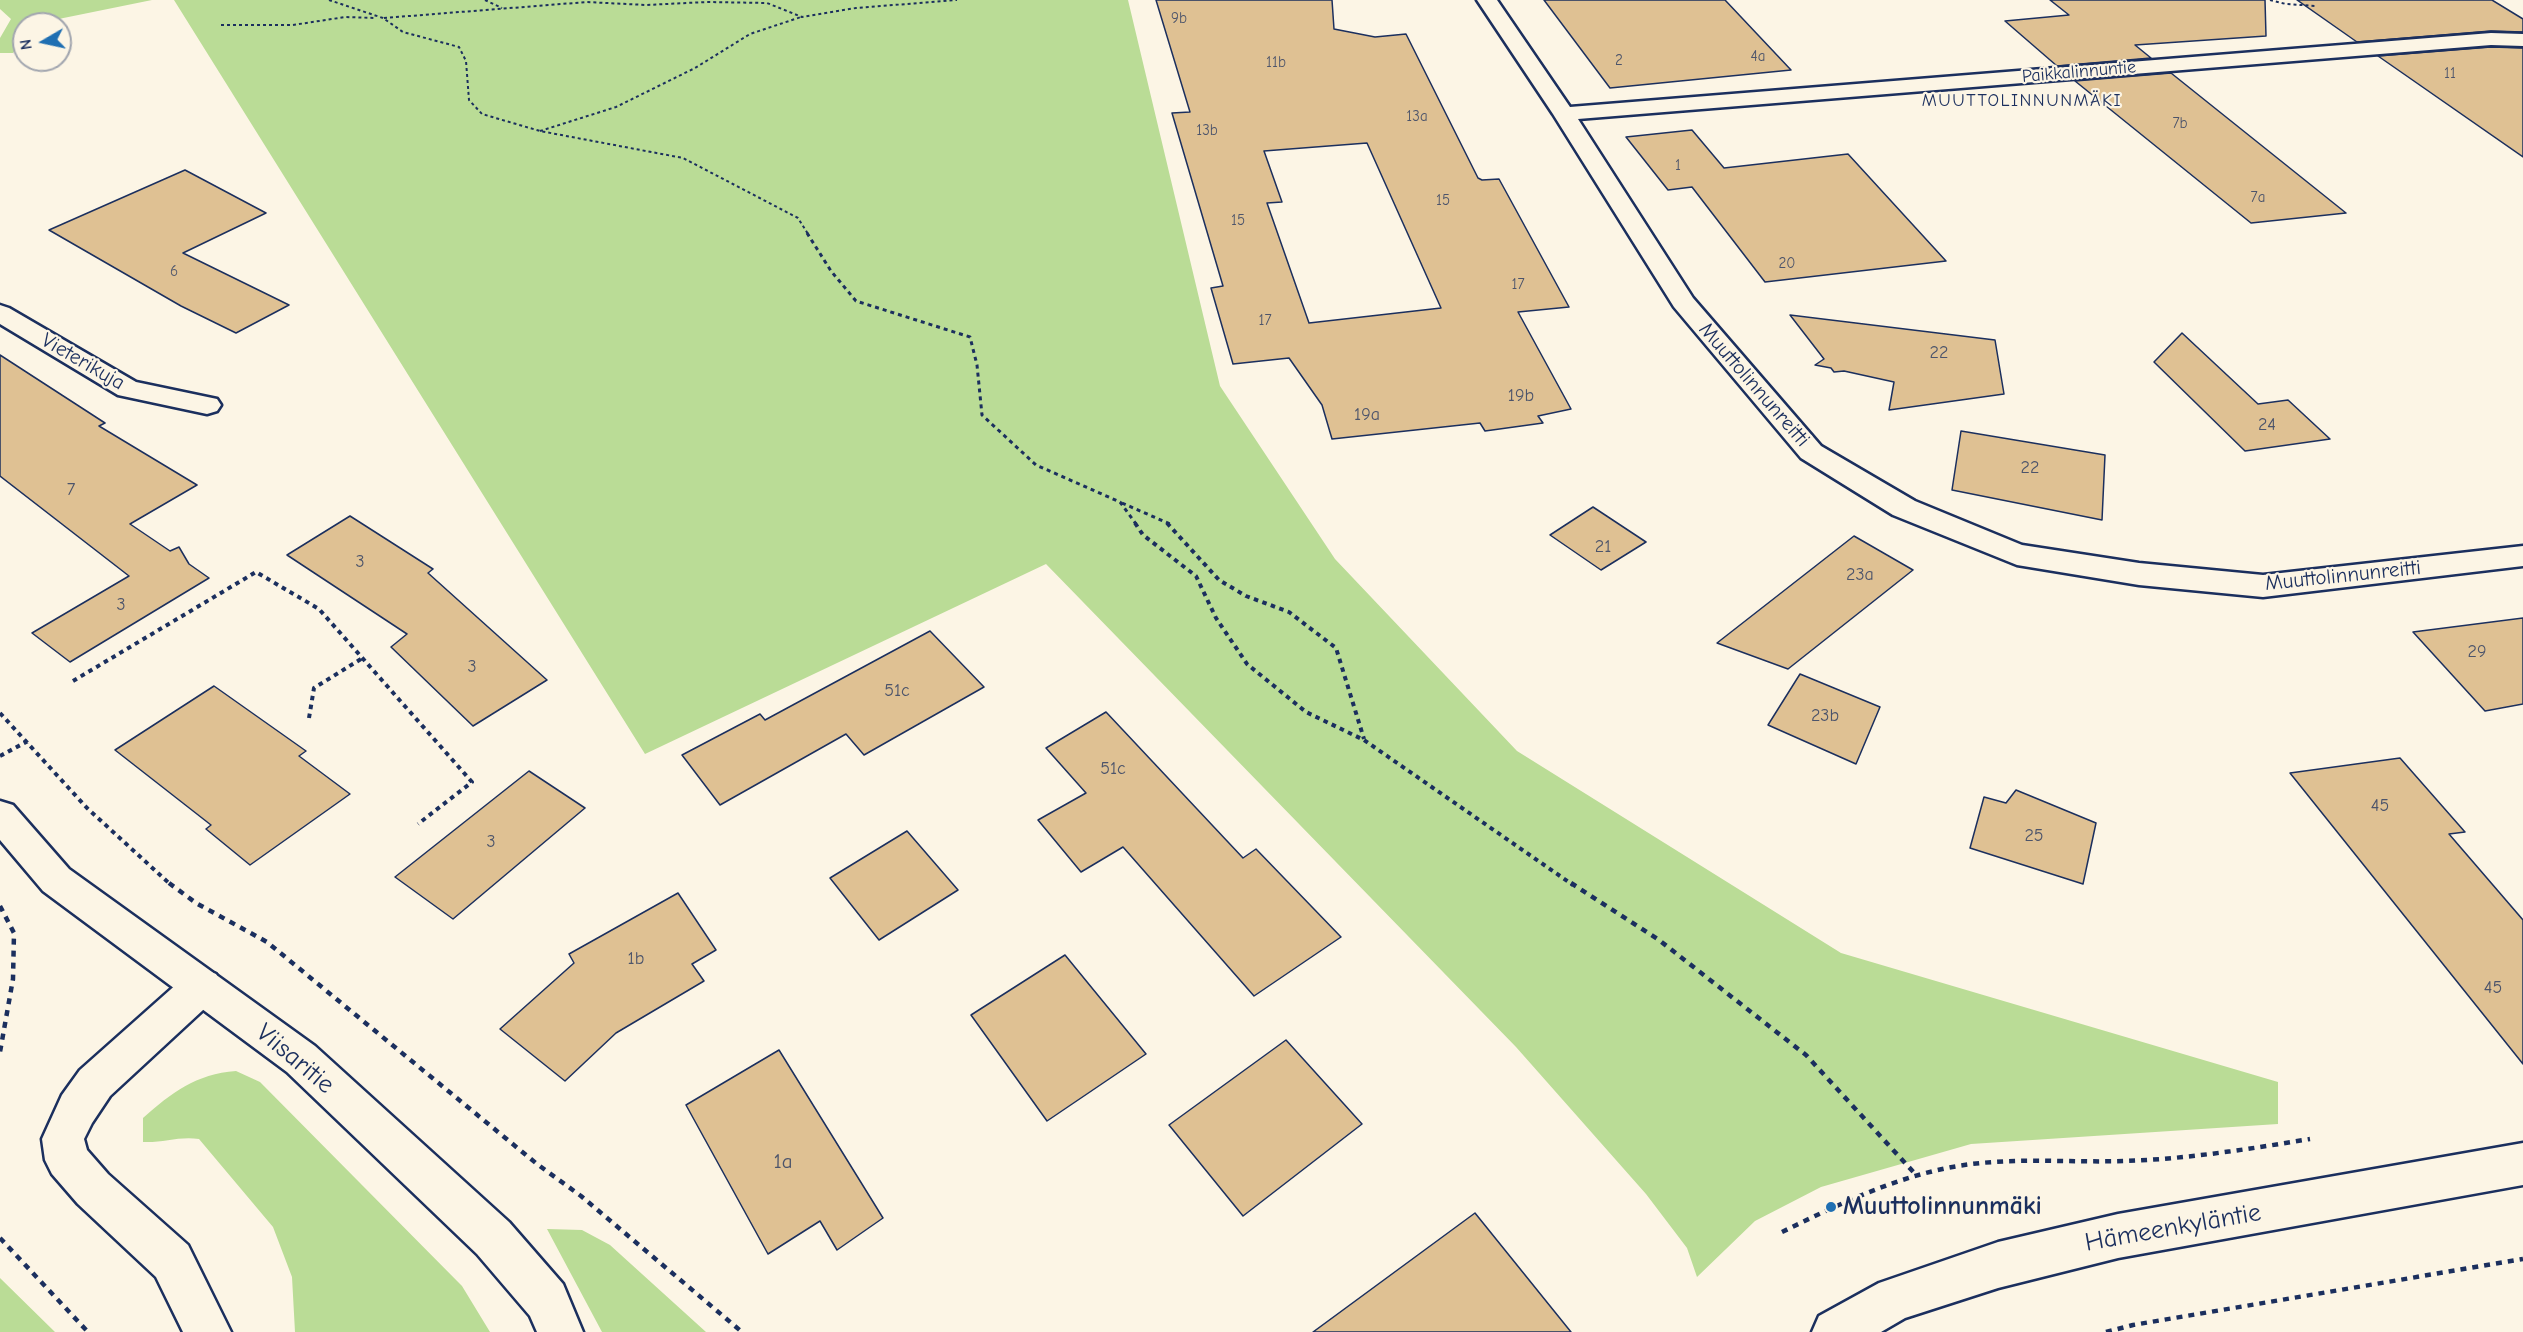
<!DOCTYPE html>
<meta charset="utf-8">
<style>
body{margin:0}
#map{position:relative;width:2523px;height:1332px;overflow:hidden;background:#fcf5e5;font-family:"Comic Neue",sans-serif}
canvas{display:block}
.north{position:absolute;left:12px;top:12px;width:60px;height:60px;box-sizing:border-box;background:#fcf5e5;border:2px solid #a2a6af;border-radius:50%;rotate:261deg;font-size:16px;font-weight:700;line-height:24px;text-align:center;color:#1b2f5e}
.north::after{content:'';display:block;margin:auto;width:21px;height:27px;background:#1f6fb2;clip-path:polygon(50% 0,100% 100%,50% 72%,0 100%)}
</style>
<div id="map">
<canvas width="2523" height="1332"></canvas>
<div class="north">N</div>
</div>
<script>
const context = document.querySelector('canvas').getContext('2d');
context.lineJoin = 'round';
function paint(path, color) {
  context.fillStyle = color;
  context.fill(path, 'evenodd');
}
function stroke(path, color, width, dash) {
  context.strokeStyle = color;
  context.lineWidth = width;
  context.lineCap = dash ? 'butt' : 'round';
  context.setLineDash(dash || []);
  context.stroke(path);
}
function label(font, color, halo, rows, align = 'center') {
  context.font = font + ' "Comic Neue",sans-serif';
  context.lineWidth = 4.5;
  context.setLineDash([]);
  context.textBaseline = 'middle';
  context.strokeStyle = halo;
  context.fillStyle = color;
  for (const [text, x, y, turn = 0] of rows) {
    context.save();
    context.translate(x, y);
    context.rotate((+turn || 0) * Math.PI / 180);
    context.textAlign = isNaN(turn) ? turn : align;
    if (halo) context.strokeText(text, 0, 0);
    context.fillText(text, 0, 0);
    context.restore();
  }
}
const green = new Path2D(`
 M0,0H152L34,24H24V38L13,53H0V38L11,19L0,9Z
 M174,0H1128L1220,386L1335,559L1517,751L1841,953L2278,1082V1124L1971,1144L1821,1187L1755,1221L1697,1277L1687,1248L1646,1194L1516,1047L1046,564L645,754Z
 M236,1071L260,1082L462,1286L490,1332H295L292,1277L273,1227L199,1139C179,1136 163,1143 143,1142V1118C171,1093 196,1074 236,1071Z
 M547,1229L582,1230L610,1245L706,1332H602Z
 M0,1278L55,1332H0Z`);
const building = new Path2D(`
 M1156,0H1332L1334,29L1375,37L1406,34L1478,178L1482,180L1499,179L1569,307L1518,312L1571,409L1538,416L1543,423L1485,431L1480,423L1332,439L1322,405L1289,358L1233,364L1211,288L1223,286L1172,113L1190,112ZM1367,143L1441,308L1309,323L1267,203L1282,202L1264,151Z
 M1544,0H1725L1791,70L1610,88Z
 M2050,0H2265L2266,36L2135,45L2151,58L2057,66L2005,21L2069,15Z
 M2297,0H2492L2523,19V32L2491,31L2357,42Z
 M2491,47L2523,48V157L2378,56Z
 M2171,73L2346,213L2251,223L2075,81Z
 M1692,130L1724,168L1848,154L1946,261L1765,282L1692,187L1668,190L1626,137Z
 M185,170L266,213L183,253L289,305L236,333L181,306L49,230Z
 M1790,315L1995,340L2004,394L1889,410L1894,382L1844,371L1834,372L1831,368L1815,365L1824,359Z
 M2182,333L2258,404L2288,400L2330,439L2245,451L2154,362Z
 M0,355L105,423L99,426L197,485L130,524L170,551L179,547L189,564L209,578L70,662L32,633L129,576L0,476Z
 M1961,431L2105,455L2102,520L1952,490Z
 M1593,507L1646,542L1601,570L1550,535Z
 M350,516L433,569L428,573L547,680L473,726L391,647L407,634L287,555Z
 M1854,536L1913,570L1788,669L1717,643Z
 M2523,618V704L2485,711L2413,632Z
 M930,631L984,687L864,755L846,734L720,805L682,755L760,714L765,720Z
 M1800,674L1880,707L1856,764L1768,725Z
 M214,686L306,751L299,756L350,794L250,865L206,829L211,825L115,750Z
 M1106,712L1243,858L1256,849L1341,937L1254,996L1123,847L1081,872L1038,820L1086,793L1046,748Z
 M2400,758L2465,832L2449,834L2523,920V1064L2290,773Z
 M529,771L585,808L453,919L395,877Z
 M2016,790L2096,823L2083,884L1970,848L1984,797L2006,803Z
 M907,831L958,890L879,940L830,878Z
 M678,893L716,950L692,964L704,981L616,1033L565,1081L500,1029L574,963L569,954Z
 M1065,955L1146,1054L1047,1121L971,1015Z
 M1286,1040L1362,1124L1243,1216L1169,1125Z
 M779,1050L883,1218L837,1250L820,1221L768,1254L686,1105Z
 M1475,1213L1571,1332H1313Z`);
const pathFar3 = new Path2D(`
 M329,0L383,18L403,32L459,47L466,61L469,100L482,114L540,131L683,158L798,218L808,234
 M485,0L502,8
 M2270,0L2286,4L2316,6
 M384,18L587,2L646,5L707,2L767,3L802,17L856,8L957,0
 M221,25H293L345,17L376,18
 M540,131L616,107L695,68L750,34L801,17`);
const pathFar2 = new Path2D(`
 M807,233L831,271L856,301L970,337L977,365L982,415L1036,465L1120,502L1136,524
 M1122,503L1170,524`);
const pathFar1 = new Path2D(`
 M1135,523L1143,535L1196,576L1216,618L1247,664L1306,712L1364,740L1573,885
 M1167,523L1219,580L1246,596L1289,612L1336,648L1364,739
 M73,681L256,572L319,609L472,782L418,824
 M0,713L87,808L171,885
 M309,718L314,688L361,659
 M0,756L28,741`);
const path = new Path2D(`
 M169,883L196,903L267,942L537,1164L581,1196L742,1332
 M1571,883L1659,940L1806,1055L1917,1176
 M0,906L14,933L13,979L0,1052
 M1782,1232C1835,1206 1889,1180 1947,1168C2006,1156 2066,1163 2125,1161C2187,1159 2249,1149 2310,1139
 M0,1238L88,1332
 M2106,1332L2133,1325L2523,1259`);
const street = new Path2D(`
 M1477,0H1497L1570,107L2491,33L2523,34V46L2491,45L1578,119L1693,298L1821,446L1915,501L2022,545L2139,563L2263,575L2523,546V566L2263,597L2139,585L2017,565L1893,515L1801,458L1674,307L1553,114Z
 M0,305L9,308L136,382L217,399L221,405L217,411L207,414L118,395L0,324Z
 M202,969L216,974L222,986L216,998L110,1096L92,1123L84,1139L87,1150L108,1174L188,1245L231,1332H183L156,1277L78,1204L52,1174L45,1160L42,1139L62,1095L80,1070L188,974Z`);
const secondary = new Path2D(`
 M0,801L13,805L69,869L315,1046L509,1222L563,1284L583,1332H537L530,1316L477,1254L287,1072L43,891L0,840Z
 M2523,1143V1185L2118,1258L1998,1288L1905,1318L1881,1332H1812L1819,1316L1879,1283L1998,1242L2118,1214Z`);
const markers = [
 [1831,1207,6,"#1f6fb2"]
];
const farNumbernames = [
 ["9b",1179,19],
 ["4a",1758,57],
 ["2",1619,61],
 ["11b",1276,63],
 ["11",2450,74],
 ["13a",1417,117],
 ["7b",2180,124],
 ["13b",1207,131],
 ["1",1678,166],
 ["7a",2258,198],
 ["15",1443,201],
 ["15",1238,221],
 ["20",1787,264],
 ["6",174,272],
 ["17",1518,285],
 ["17",1265,321]
];
const farStreetnames = [
 ["Paikkalinnuntie",2079,72,-5]
];
const farNeighbourhoodnames = [
 ["MUUTTOLINNUNMÄKI",2022,101]
];
const numberNames = [
 ["22",1939,353],
 ["19b",1521,396],
 ["19a",1367,415],
 ["24",2267,425],
 ["22",2030,468],
 ["7",71,490],
 ["21",1603,547],
 ["3",360,562],
 ["23a",1860,575],
 ["3",121,605],
 ["29",2477,652],
 ["3",472,667],
 ["51c",897,691],
 ["23b",1825,716],
 ["51c",1113,769],
 ["45",2380,806],
 ["25",2034,836],
 ["3",491,842],
 ["1b",636,959],
 ["45",2493,988]
];
const streetNames = [
 ["Vieterikuja",83,362,30],
 ["Muuttolinnunreitti",1754,385,49],
 ["Muuttolinnunreitti",2343,576,-6]
];
const nearNumbernames = [
 ["1a",783,1162]
];
const nearStreetnames = [
 ["Viisaritie",295,1059,40],
 ["Hämeenkyläntie",2173,1228,-10]
];
const nearPoinames = [
 ["Muuttolinnunmäki",1843,1207]
];
paint(green, '#badc96');
paint(building, '#dfc193');
stroke(building, '#1b2f5e', 1.5);
stroke(street, '#1b2f5e', 5);
stroke(secondary, '#1b2f5e', 5);
stroke(pathFar3, '#1b2f5e', 2, [3, 3]);
stroke(pathFar2, '#1b2f5e', 3, [4, 4]);
stroke(pathFar1, '#1b2f5e', 4, [4.5, 4.5]);
stroke(path, '#1b2f5e', 4.5, [6, 6]);
paint(street, '#fcf5e5');
paint(secondary, '#fcf5e5');
for (const [x, y, r, color] of markers) {
  const dot = new Path2D();
  dot.arc(x, y, r, 0, 2 * Math.PI);
  context.fillStyle = color;
  context.fill(dot);
  stroke(dot, '#fcf5e5', 2);
}
label('15px', '#4c546b', null, farNumbernames);
label('18px', '#1b2f5e', '#fcf5e5', farStreetnames);
context.letterSpacing = '1.5px';
label('18px', '#1b2f5e', '#fcf5e5', farNeighbourhoodnames);
context.letterSpacing = '0px';
label('18px', '#4c546b', null, numberNames);
label('21px', '#1b2f5e', '#fcf5e5', streetNames);
label('21px', '#4c546b', null, nearNumbernames);
label('26px', '#1b2f5e', '#fcf5e5', nearStreetnames);
label('bold 26px', '#1b2f5e', '#fcf5e5', nearPoinames, 'left');
</script>
